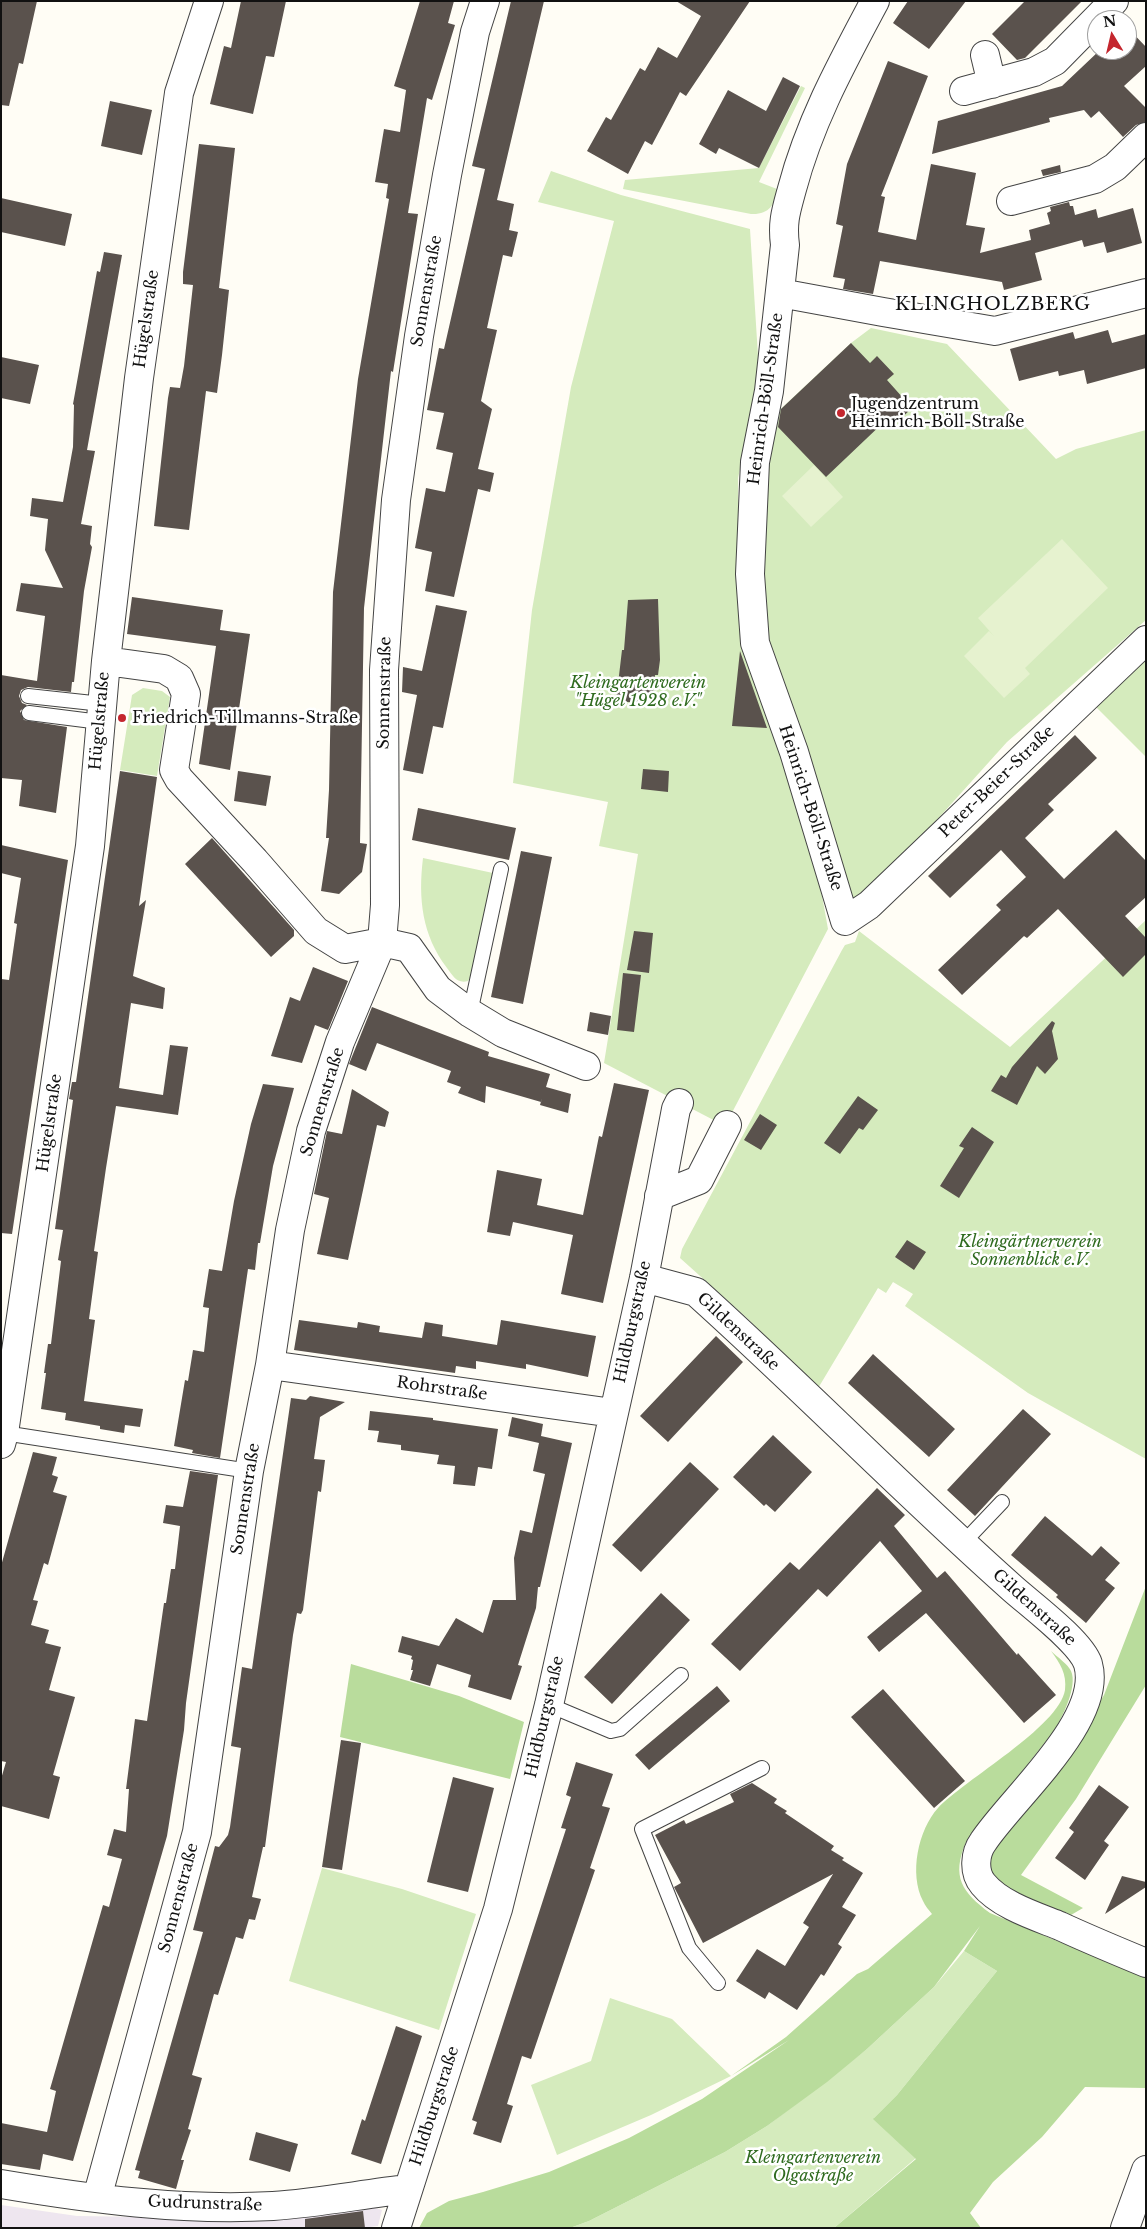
<!DOCTYPE html>
<meta charset="utf-8">
<style>
body{margin:0}
#map{position:relative;width:1147px;height:2229px;overflow:hidden;background:#fffdf5;font-family:"Libre Baskerville",serif}
canvas{display:block}
.frame{position:absolute;inset:0;border:2px solid #111;pointer-events:none}
.north{position:absolute;left:1087px;top:10px;width:50px;height:50px;box-sizing:border-box;background:#fff;border:1px solid #a0a0a0;border-radius:50%;rotate:351deg;font-size:14px;font-weight:700;line-height:20px;text-align:center;color:#111}
.north::after{content:'';display:block;margin:auto;width:18px;height:22px;background:#c4262e;clip-path:polygon(50% 0,100% 100%,50% 72%,0 100%)}
</style>
<div id="map">
<canvas width="1147" height="2229"></canvas>
<div class="frame"></div>
<div class="north">N</div>
</div>
<script>
const context = document.querySelector('canvas').getContext('2d');
context.lineJoin = 'round';
function paint(path, color) {
  context.fillStyle = color;
  context.fill(path, 'evenodd');
}
function stroke(path, color, width, dash) {
  context.strokeStyle = color;
  context.lineWidth = width;
  context.lineCap = dash ? 'butt' : 'round';
  context.setLineDash(dash || []);
  context.stroke(path);
}
function label(font, color, halo, rows, align = 'center') {
  context.font = font + ' "Libre Baskerville",serif';
  context.lineWidth = 5;
  context.setLineDash([]);
  context.textBaseline = 'middle';
  context.strokeStyle = halo;
  context.fillStyle = color;
  for (const [text, x, y, turn = 0] of rows) {
    context.save();
    context.translate(x, y);
    context.rotate((+turn || 0) * Math.PI / 180);
    context.textAlign = isNaN(turn) ? turn : align;
    if (halo) context.strokeText(text, 0, 0);
    context.fillText(text, 0, 0);
    context.restore();
  }
}
const industrial = new Path2D(`
 M1,2205L77,2216L216,2218L370,2206L382,2210L378,2226L362,2228H1Z`);
const green = new Path2D(`
 M801,86L805,88L759,182L777,189C776,205 768,215 751,214L623,189L625,180L759,168Z
 M551,171L621,195L750,229L758,356L756,399L738,478L739,570L777,743L817,868L828,929L725,1126L604,1063L638,854L599,846L608,802L513,783L532,610L571,387L614,221L538,202Z
 M871,328L947,344L1056,459L1076,449L1146,430V620L1007,742L863,902L846,896L758,606L770,419L851,343Z
 M1146,659V757L1094,705Z
 M143,688L162,691L170,697L157,776L120,770L132,695Z
 M423,858L493,873L471,976L468,981C457,984 453,976 447,968C422,935 418,899 423,858Z
 M1146,920V1459L1028,1393L905,1306L913,1294L893,1282L886,1293L878,1288L817,1390L748,1319L680,1258L682,1249L842,950L845,945L855,942L859,931L1010,1047Z
 M322,1868L402,1889L476,1914L439,2030L289,1981Z
 M964,1951L997,1971L897,2095L874,2118L916,2158L834,2228H570L589,2221L725,2152L767,2126L867,2049L934,1987Z
 M610,1998L672,2019L731,2076L651,2115L557,2155L531,2085L591,2061Z`);
const forest = new Path2D(`
 M1146,1586V1685L1076,1799L1021,1875L1083,1908L1071,1915L1008,1891L988,1873L986,1860L1069,1753L1104,1695Z
 M1051,1651C1057,1657 1068,1664 1071,1671C1078,1686 1062,1718 1054,1731L966,1842C951,1877 962,1892 990,1913L1146,1978V2088L1085,2087L1042,2137L993,2182L970,2213L981,2228H834L916,2159L873,2119L897,2095L997,1971L964,1951L980,1926L934,1987L867,2049L827,2082L767,2126L725,2152L589,2221L570,2228H419L427,2213L449,2201L483,2192L549,2172L629,2138L702,2099L789,2040L731,2076L786,2037L857,1974L868,1969L932,1914C929,1910 925,1906 923,1901C909,1874 918,1830 938,1808C964,1780 1059,1727 1065,1690C1067,1674 1060,1663 1051,1651Z
 M351,1664L459,1696L524,1722L510,1779L340,1737Z`);
const pitch = new Path2D(`
 M814,465L843,497L811,527L782,496Z
 M1062,539L1108,588L1025,668L1030,674L1004,698L964,656L989,631L994,636L978,618Z`);
const building = new Path2D(`
 M1,1H37L23,64L19,63L9,106L1,105Z
 M241,1H286L274,57L266,56L253,114L210,104L224,46L231,48Z
 M420,1H454L448,23L455,25L432,100L427,98L408,213L418,214L393,372L391,371L364,608L360,843L367,844L362,872L339,894L321,891L329,838H326L329,790L333,592L358,379L389,199L386,198L388,184L375,182L384,129L400,132L406,90L394,86Z
 M511,1H544L497,200L514,204L509,230L518,232L512,257L503,255L487,328L497,330L481,401L492,409L478,469L494,473L490,492L478,489L454,597L425,591L432,552L415,548L426,488L445,492L453,453L436,449L444,413L427,410L439,348L444,349L485,169L472,166Z
 M676,1H750L686,96L680,92L652,145L645,141L628,174L587,151L606,117L611,120L640,68L645,71L658,47L677,58L701,16Z
 M908,1H966L929,49L893,23Z
 M1025,1H1082L1025,58L1017,60L992,34Z
 M1127,27L1146,47V66L1124,86L1146,108V122L1136,125L1123,137L1099,111L1091,118L1084,110L1049,118L1050,122L932,154L938,121L1062,86L1100,50H1127Z
 M888,61L928,76L881,196L885,197L878,232L916,240L931,164L976,173L966,225L985,228L980,253L1031,240L1029,230L1050,224L1047,213L1051,211L1050,207L1069,202L1070,206H1073L1075,215L1096,209L1098,218L1133,208L1142,243L1107,253L1104,242L1084,247L1082,240L1035,253L1042,280L1004,290L1002,282L880,261L873,294L843,289L845,279L833,277L843,226L836,224L847,164Z
 M783,77L800,86L759,168L719,148L716,154L699,144L728,90L766,111Z
 M110,101L152,110L142,155L101,146Z
 M199,144L235,148L219,288L229,290L222,355L217,393L206,391L189,530L154,526L168,398L170,387L180,388L184,366L193,285L183,284V272Z
 M1060,165L1061,172L1043,176L1041,170Z
 M1,198L72,214L65,246L1,232Z
 M104,252L122,255L87,450L95,451L81,524L92,526L90,544L92,547L84,591L74,682H72L71,692L28,687L21,690L19,696L22,703L27,705L20,711L24,720L67,727L56,813L19,806L22,780L1,778V675L37,681L45,616L16,611L21,583L63,588L45,550L48,519L30,516L32,498L63,502L73,447L74,405L73,404L97,271L100,272Z
 M1108,330L1112,343L1146,334V368L1087,384L1084,370L1059,376L1058,371L1019,381L1010,349L1073,332L1075,339Z
 M851,343L870,363L877,356L894,374L887,380L912,408L892,427L886,420L826,477L778,427L781,409Z
 M1,357L39,365L30,404L1,398Z
 M132,597L223,610L220,630L250,634L230,770L199,764L216,646L127,634Z
 M658,599L660,660L658,675H655L652,704L616,701L622,650H624L628,600Z
 M436,605L467,611L443,728L433,726L423,774L403,770L417,695L402,692L403,667L422,671Z
 M740,651L767,728L732,726Z
 M1075,735L1097,758L1048,804L1054,810L1025,838L1064,879L1116,830L1146,861V897L1125,916L1146,938V954L1123,977L1058,909L1027,938L1024,936L962,995L938,970L1001,910L996,905L1026,877L1001,850L950,898L928,876Z
 M643,769L669,771L668,792L641,789Z
 M120,771L157,777L139,906L146,900L133,976L165,988L163,1009L131,1003L119,1088L163,1095L170,1045L188,1047L178,1115L116,1106L106,1168L94,1251L98,1252L89,1319L95,1320L84,1401L143,1409L140,1427L125,1425L124,1433L100,1429V1426L65,1420L66,1413L41,1409L46,1373H44L48,1344H51L61,1261L58,1260L63,1230L55,1229L73,1100L69,1099L72,1082H76Z
 M238,771L271,776L266,806L234,801Z
 M418,808L516,828L509,860L412,840Z
 M212,838L294,930V936L271,957L185,864Z
 M1,845L68,860L12,1234L1,1233V979L9,980L17,924L14,923L21,878L1,873Z
 M521,851L552,857L523,1004L491,997Z
 M634,931L653,933L649,973L627,970Z
 M313,967L348,981L328,1030L315,1025L302,1063L271,1056L290,997L300,1001Z
 M623,973L641,975L634,1032L617,1030Z
 M372,1007L489,1052L488,1056L550,1074L546,1087L571,1094L568,1113L540,1105L542,1098L541,1102L486,1086L485,1103L458,1093L461,1087L447,1082L451,1071L377,1043L366,1071L349,1064Z
 M590,1012L611,1016L608,1035L587,1031Z
 M1052,1021L1055,1023L1052,1031L1058,1059L1045,1074L1037,1066L1017,1105L991,1091L1001,1075L1006,1078L1012,1067Z
 M614,1083L649,1090L603,1303L561,1294L573,1235L513,1222L510,1236L487,1232L497,1170L542,1179L537,1205L583,1215L599,1136L602,1137Z
 M263,1084L294,1088L273,1166L260,1243H258L255,1270L248,1269L220,1458L192,1453L193,1450L174,1446L185,1380L188,1381L193,1350L204,1352L209,1308L203,1307L209,1269L222,1271L234,1201L251,1124Z
 M352,1089L389,1112L385,1127L377,1125L348,1260L317,1254L329,1198L314,1194L327,1131L342,1134Z
 M858,1096L878,1110L863,1130L859,1128L840,1154L824,1143Z
 M760,1114L777,1125L761,1150L744,1140Z
 M972,1127L994,1142L959,1198L940,1186L964,1148L959,1146Z
 M907,1240L926,1252L914,1270L895,1257Z
 M299,1320L357,1328L358,1322L380,1326L379,1332L422,1338L425,1322L443,1325L442,1336L497,1345L501,1320L596,1336L588,1377L526,1364V1369L476,1361V1369L456,1366L455,1373L294,1350Z
 M716,1336L743,1362L668,1442L640,1416Z
 M873,1354L955,1429L929,1457L848,1383Z
 M310,1396L345,1402L320,1417L314,1459L325,1460L321,1492L318,1491L303,1610L301,1614L297,1613L293,1635L265,1847H263L252,1897L261,1899L255,1920L249,1919L243,1939L236,1937L218,1995L214,1994L192,2075L202,2078L188,2129L191,2130L181,2160H184L176,2189L138,2178L140,2171L135,2170L203,1932L193,1930L215,1846L219,1847L228,1835L230,1827L241,1748L231,1746L242,1667L252,1669L291,1398L306,1400Z
 M1023,1409L1051,1434L975,1516L947,1490Z
 M370,1411L433,1418V1420L498,1429L492,1469L478,1467L475,1486L453,1484L455,1466L437,1464L439,1455L401,1450V1445L377,1442L379,1431L368,1430Z
 M512,1417L543,1424L541,1436L572,1443L540,1587H538L536,1608L518,1665L522,1666L511,1700L468,1687L471,1675L437,1664L430,1686L410,1680L413,1670H411L413,1660L411,1659L412,1656L398,1652L402,1636L439,1646L456,1618L483,1633L493,1600H516L514,1558L520,1530L532,1533L545,1474L533,1471L539,1443L508,1436Z
 M773,1435L812,1472L775,1512L766,1504L764,1506L733,1477Z
 M33,1452L57,1457L52,1475L58,1477L53,1492L67,1496L48,1565L44,1563L33,1600L38,1601L31,1625L49,1630L45,1643L61,1647L49,1690L75,1697L53,1775L60,1777L49,1819L1,1806V1779L6,1762L1,1761V1566Z
 M690,1462L719,1489L641,1572L612,1545Z
 M190,1471L218,1475L186,1703L184,1730L167,1836L73,2161L43,2154L40,2170L1,2164V2123L47,2132L56,2091L50,2089L103,1905L109,1907L122,1859L107,1855L114,1829L126,1832L129,1789H126L135,1719L147,1721L164,1603H166L171,1569H175L180,1526L163,1523L166,1505L183,1507Z
 M877,1488L905,1515L894,1526L937,1578L945,1571L1017,1655L1018,1653L1056,1695L1024,1723L926,1613L879,1652L867,1637L922,1591L880,1541L827,1597L818,1589L740,1671L711,1644L790,1562L799,1570Z
 M1045,1516L1092,1556L1101,1546L1120,1563L1105,1580L1115,1588L1086,1623L1056,1597L1058,1595L1011,1555Z
 M661,1593L690,1620L612,1704L584,1677Z
 M717,1686L730,1701L649,1770L635,1755Z
 M883,1689L965,1781L934,1808L851,1717Z
 M341,1740L361,1743L342,1870L322,1867Z
 M576,1762L613,1774L602,1806L610,1808L590,1868L595,1870L531,2059L522,2056L507,2104L513,2106L501,2143L473,2134L477,2122L472,2120L566,1829L561,1828L571,1797L566,1795Z
 M453,1777L494,1788L468,1892L427,1882Z
 M752,1783L777,1799L774,1803L787,1811L785,1813L834,1846L831,1850L844,1858L842,1860L863,1873L842,1907L856,1915L838,1944L842,1947L824,1976L821,1974L797,2010L769,1992L765,1999L736,1981L757,1949L785,1966L809,1927L803,1923L833,1874L703,1943L674,1887L681,1883L655,1835L684,1820L686,1824L734,1802L730,1794Z
 M1099,1785L1129,1807L1104,1841L1109,1845L1085,1880L1055,1858L1074,1832L1069,1828Z
 M1122,1876L1146,1882V1887L1105,1914Z
 M396,2026L422,2036L381,2164L351,2154L362,2119L365,2121Z
 M256,2132L298,2144L290,2172L249,2160Z
 M363,2211L365,2228H305V2219Z`);
const lane = new Path2D(`
 M28,696L102,704
 M29,713L100,722
 M470,1013L501,869
 M4,1433L249,1471
 M963,1543L1002,1502
 M549,1705L611,1731L620,1729L681,1675
 M718,1983L689,1948L642,1829L762,1768`);
const street = new Path2D(`
 M875,1C842,63 810,121 792,189C786,211 782,222 785,245L769,391L755,462L750,574L755,643L794,752L845,921L869,905L1146,640
 M985,55L992,84
 M964,91L1034,72L1055,61L1114,1
 M1011,201L1095,179L1115,167L1146,137
 M780,293L883,312L995,331L1146,293
 M106,661L164,669L179,678L186,694L174,770L179,779L255,861L316,931L345,949L382,942L409,948L438,989L470,1013L503,1033L586,1066
 M659,1196L699,1180L727,1125
 M644,1278L696,1292C803,1388 904,1492 1012,1588C1031,1605 1081,1642 1088,1664C1104,1720 1011,1799 983,1842C975,1853 973,1872 983,1884C1000,1905 1035,1916 1060,1926C1088,1939 1117,1951 1146,1963
 M270,1365L613,1413
 M1,1444L4,1433L90,846L106,661L139,378L166,187L179,93L209,1
 M1,2184C90,2199 182,2211 273,2206C318,2203 363,2194 408,2189
 M97,2198L197,1832L249,1471L270,1365L290,1230L311,1131L340,1042L382,942L385,905L384,670L396,500L419,336L447,175L475,32L485,1
 M396,2228L498,1909L549,1705L644,1278L676,1109L679,1103
 M1125,2228L1146,2170`);
const markers = [
 [841,413,5,"#c4262e"],
 [122,718,5,"#c4262e"]
];
const streetNames = [
 ["Sonnenstraße",427,291,-80],
 ["Hügelstraße",147,319,-82],
 ["Heinrich-Böll-Straße",766,399,-82],
 ["Sonnenstraße",385,693,-89],
 ["Hügelstraße",100,721,-85],
 ["Peter-Beier-Straße",997,782,-44],
 ["Heinrich-Böll-Straße",810,808,72],
 ["Sonnenstraße",323,1102,-73],
 ["Hügelstraße",50,1123,-82],
 ["Hildburgstraße",633,1322,-78],
 ["Gildenstraße",738,1332,43],
 ["Rohrstraße",442,1389,8],
 ["Sonnenstraße",246,1499,-81],
 ["Gildenstraße",1034,1608,42],
 ["Hildburgstraße",545,1717,-77],
 ["Sonnenstraße",179,1898,-75],
 ["Hildburgstraße",435,2106,-72],
 ["Gudrunstraße",205,2204,2]
];
const poiNames = [
 ["Jugendzentrum",851,404],
 ["Heinrich-Böll-Straße",851,422],
 ["Friedrich-Tillmanns-Straße",132,718]
];
const parkNames = [
 ["Kleingartenverein",638,683],
 ["\"Hügel 1928 e.V.\"",638,701],
 ["Kleingärtnerverein",1030,1242],
 ["Sonnenblick e.V.",1030,1260],
 ["Kleingartenverein",813,2158],
 ["Olgastraße",813,2176]
];
const neighbourhoodNames = [
 ["KLINGHOLZBERG",993,305]
];
paint(industrial, '#eee6ef');
paint(green, '#d5ebbd');
paint(forest, '#b9dc9c');
paint(pitch, '#e6f2cf');
paint(building, '#5a524d');
stroke(lane, '#444', 16);
stroke(street, '#444', 30);
stroke(lane, '#fff', 14);
stroke(street, '#fff', 28);
for (const [x, y, r, color] of markers) {
  const dot = new Path2D();
  dot.arc(x, y, r, 0, 2 * Math.PI);
  context.fillStyle = color;
  context.fill(dot);
  stroke(dot, '#fff', 2);
}
label('16px', '#111', '#fff', streetNames);
label('16px', '#111', '#fff', poiNames, 'left');
label('italic 16px', '#2f6b1f', '#fff', parkNames);
context.letterSpacing = '1px';
label('18px', '#111', '#fff', neighbourhoodNames);
context.letterSpacing = '0px';
</script>
